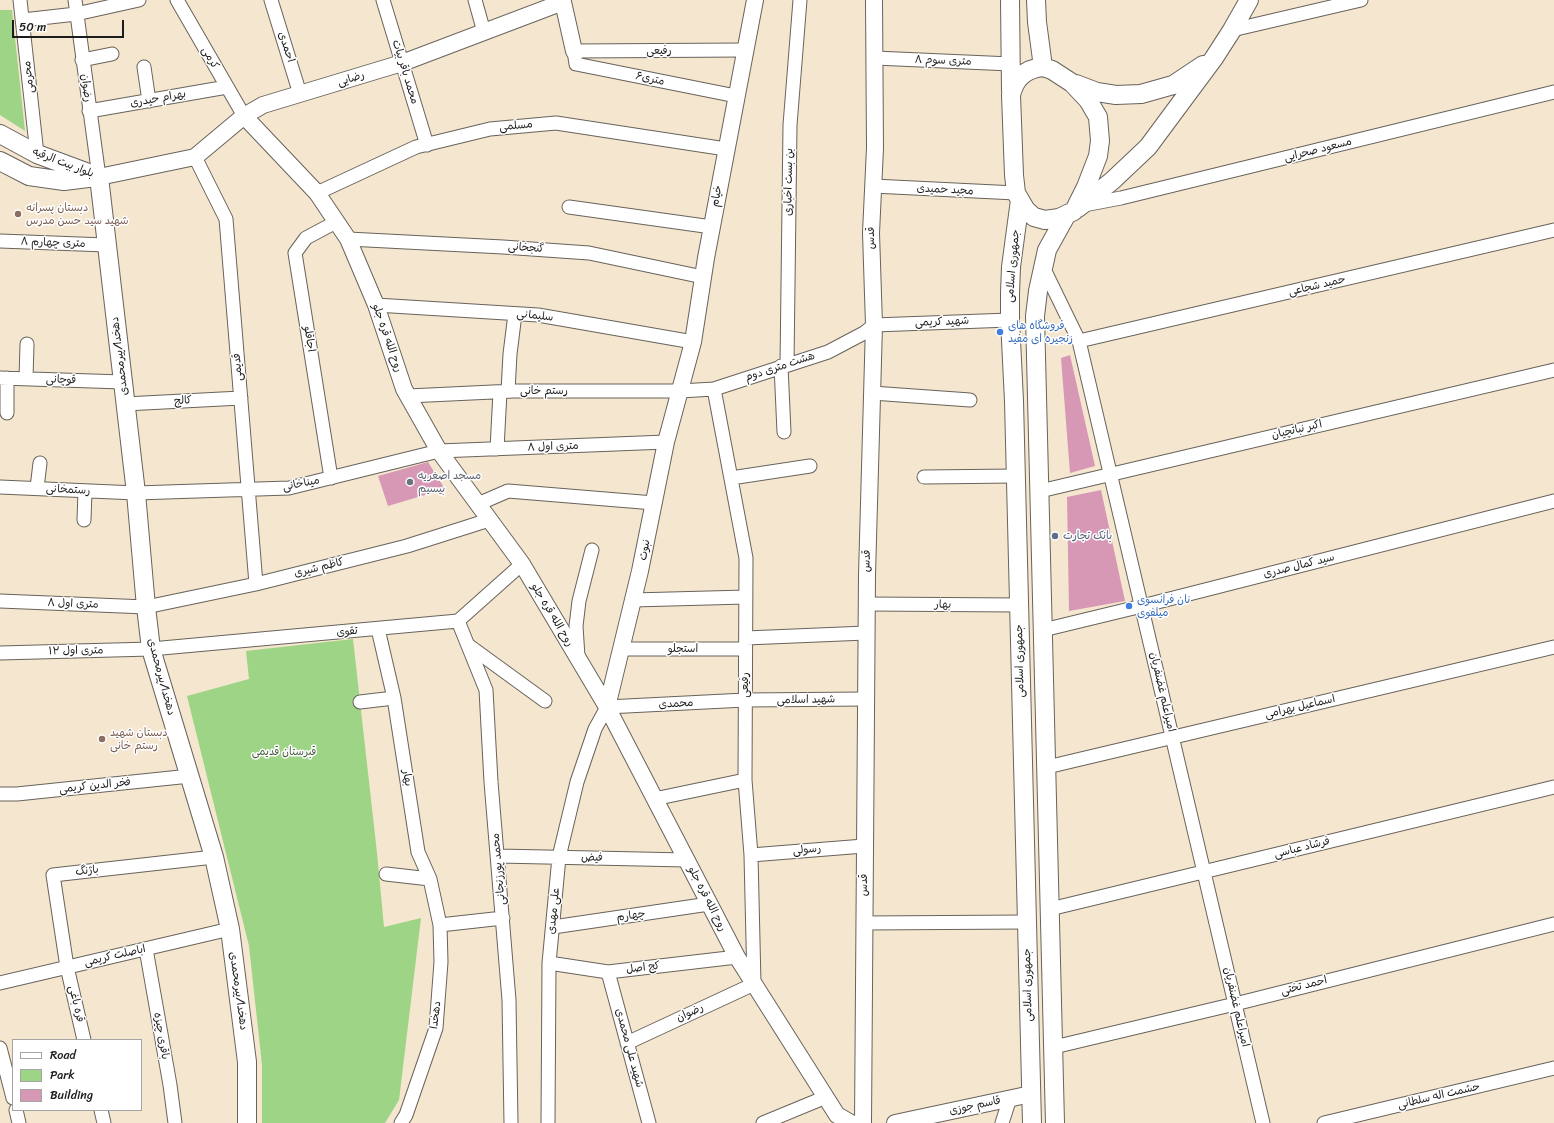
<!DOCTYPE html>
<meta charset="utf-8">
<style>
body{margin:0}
#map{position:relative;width:1554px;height:1123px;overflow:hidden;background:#f5e6cf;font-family:Sriracha,sans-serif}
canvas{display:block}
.legend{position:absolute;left:12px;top:1039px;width:130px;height:72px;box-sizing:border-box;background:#fff;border:1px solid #a4a4a4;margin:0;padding:5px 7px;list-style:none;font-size:12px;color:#1c1c1c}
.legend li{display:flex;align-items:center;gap:8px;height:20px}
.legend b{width:20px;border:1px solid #a4a4a4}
.scale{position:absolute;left:12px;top:20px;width:112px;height:18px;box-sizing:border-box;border:2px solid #1c1c1c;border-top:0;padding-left:5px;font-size:12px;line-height:14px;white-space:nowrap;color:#1c1c1c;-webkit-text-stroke:3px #fff;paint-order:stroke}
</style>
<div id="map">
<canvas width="1554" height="1123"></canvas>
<ul class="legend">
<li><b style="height:5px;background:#fff"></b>Road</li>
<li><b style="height:11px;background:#9ed485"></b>Park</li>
<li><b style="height:11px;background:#d798b5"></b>Building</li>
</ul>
<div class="scale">50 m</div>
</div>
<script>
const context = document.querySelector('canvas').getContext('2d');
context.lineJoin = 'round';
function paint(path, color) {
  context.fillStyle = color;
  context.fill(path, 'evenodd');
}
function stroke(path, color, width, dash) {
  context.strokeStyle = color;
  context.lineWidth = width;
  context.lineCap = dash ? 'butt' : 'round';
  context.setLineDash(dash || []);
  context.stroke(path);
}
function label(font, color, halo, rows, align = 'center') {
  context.font = font + ' Sriracha,"Playpen Sans Arabic",sans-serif';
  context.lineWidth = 3;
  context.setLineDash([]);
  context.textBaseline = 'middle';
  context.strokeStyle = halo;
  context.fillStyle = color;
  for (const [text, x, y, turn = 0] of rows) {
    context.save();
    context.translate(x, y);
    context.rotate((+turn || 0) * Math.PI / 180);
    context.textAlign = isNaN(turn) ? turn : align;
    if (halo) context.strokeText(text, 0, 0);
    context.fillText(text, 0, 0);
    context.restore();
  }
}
const green = new Path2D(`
 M0,10H12L25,131L0,115Z
 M353,639L377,853L384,927L421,918L399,1100L385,1123H262V1065L249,946L187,696L249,679L246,651Z`);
const building = new Path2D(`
 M1070,355L1095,466L1070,473L1061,358Z
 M428,462L445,489L388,506L378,476Z
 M1101,490L1125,601L1069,611L1067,497Z`);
const minor = new Path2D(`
 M20,0L37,154
 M75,0L99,177
 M177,0L244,116
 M271,0L300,94
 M383,0L427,145
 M475,0L484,32
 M23,20L76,14L139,0
 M1232,30L1361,0
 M875,58L1011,64
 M82,60L112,54
 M144,67L149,101
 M736,96L576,64L574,51L745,50
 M89,111L227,87
 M195,157L226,219L256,584
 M873,186L1016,193
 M317,193L416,147L490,129L556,123L726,149
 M1084,205L1121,198L1554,92
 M569,207L712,227
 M348,239L503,247L589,253L703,277
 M0,241L106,245
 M1043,267L1079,341L1263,1123
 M376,305L538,315L693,342
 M1079,341L1554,230
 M787,365L790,125L800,0
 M781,366L784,432
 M0,378L123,382
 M7,378V413
 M26,379L27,344
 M508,391L510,354L515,314
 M872,393L970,400
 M408,396L514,391H680L714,389L828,352L864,333L874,325L1010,320
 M125,404L241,398
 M497,449L500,392
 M924,477L1016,476
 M331,478L295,253L306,238L336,222
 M731,478L810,466
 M0,487L136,493L289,488L439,451L666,442
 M37,488L40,463
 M1040,491L1554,370
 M478,504L508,491L654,503
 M84,520L85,491
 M633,600L746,597
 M0,601L146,607L256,584L407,546L489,520
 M867,604L1019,605
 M458,621L486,690L491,782L509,1000L511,1123
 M378,629L394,698L418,852L430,879L440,925L441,962L436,1028L406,1115L401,1123
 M1043,630L1142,606L1554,501
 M746,638L866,633
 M468,645L545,701
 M621,649H745
 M0,653L151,649L458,621L522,564
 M578,657L576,626L579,601L592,550
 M360,702L394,698
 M1047,767L1554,647
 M0,794H17L190,776
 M654,799L745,780
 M751,855L864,846
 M498,856L687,860
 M386,874L430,879
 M1050,909L1554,787
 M864,923L1027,922
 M440,925L503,918
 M553,927L709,904
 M146,949L170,1085L175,1123
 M549,963L608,972L737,957
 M608,972L649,1123
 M0,983L230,929
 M84,1040L67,967L53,875L214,857
 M627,1043L754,984L751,855L745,780L746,558L714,389
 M1054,1047L1235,1004L1554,924
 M0,1048L13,1098
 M16,1110L19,1123
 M101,1110L104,1123
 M548,1123L549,963L559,857L577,782L595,729L607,707L745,700L866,699
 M763,1123L826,1097
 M1002,1123L1010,1098
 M1324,1123L1554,1068`);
const tertiary = new Path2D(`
 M244,116L317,193L348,239L376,305L404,389L439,451L522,564L607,707L737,957L837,1115L851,1123
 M99,177L195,157L244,116L263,105L402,63L563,2L574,51
 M607,707L640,571L666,442L693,342L706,258L755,0
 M863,1123L867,575L874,325L871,233L875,148L874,0
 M895,1123L1031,1094`);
const secondary = new Path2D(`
 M1010,0L1011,91
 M1036,0L1037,22L1043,67
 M1043,67L1052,70L1072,83L1088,100L1098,117L1100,141L1098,156L1086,187L1074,211L1059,218L1045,220L1034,217L1026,210L1016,193L1014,175L1011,95C1015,78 1025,69 1043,67Z
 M1076,84L1097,92L1116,95L1141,94L1173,85L1203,65
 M0,134L37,154L99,177
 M0,161L29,176L64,181L96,177
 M99,177L136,493L146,607L151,649L214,857L230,929L247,1062V1123
 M1020,200L1011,267L1010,293V320L1014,401L1032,1123
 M1078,208L1112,181L1148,147L1214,58L1232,30L1249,0
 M1055,1123L1035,316L1038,291L1047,250L1067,214`);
const markers = [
 [18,214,4,"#8d6e63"],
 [1000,332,4,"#3f7fe0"],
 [410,482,4,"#6b7280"],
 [1055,536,4,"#5c6f8a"],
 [1129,606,4,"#3f7fe0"],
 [102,739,4,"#8d6e63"]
];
const streetNames = [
 ["احمدی",286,47,72],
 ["رفیعی",659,51],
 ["کرمی",210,58,60],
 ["۸ متری سوم",943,61,2],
 ["محمد باقر بیات",405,72,73],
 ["محرمی",29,77,-96],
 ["رضایی",351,79,-17],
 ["۶متری",650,79,12],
 ["رضوان",86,88,83],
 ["بهرام حیدری",158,99,-10],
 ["مسلمی",516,126,-5],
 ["مسعود صحرایی",1318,150,-14],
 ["بلوار بیت الرقیه",63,163,21],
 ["بن بست اخباری",789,182,-89],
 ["مجید حمیدی",945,190,3],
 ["خیام",717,196,-80],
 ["قدس",871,238,-90],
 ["۸ متری چهارم",53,243,2],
 ["گنجخانی",526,248,4],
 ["جمهوری اسلامی",1013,266,-85],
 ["حمید شجاعی",1317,286,-13],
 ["سلیمانی",535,316,6],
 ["شهید کریمی",942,322,-2],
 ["روح الله قره جلو",387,338,71],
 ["اجاقلو",309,339,81],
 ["دهخدا/پیرمحمدی",120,356,-97],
 ["قدیمی",238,367,-95],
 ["هشت متری دوم",780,367,-18],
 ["قوچانی",61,380,2],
 ["رستم خانی",544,391],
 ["کالج",183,401,-3],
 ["اکبر نباتچیان",1297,430,-13],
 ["۸ متری اول",553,447,-2],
 ["میناخانی",301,484,-11],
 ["رستمخانی",68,490,3],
 ["نبوت",645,550,-79],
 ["قدس",867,561,-89],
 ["سید کمال صدری",1299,566,-14],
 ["کاظم شیری",319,568,-14],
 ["۸ متری اول",73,604,2],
 ["بهار",943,605,1],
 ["روح الله قره جلو",552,615,59],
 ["تقوی",347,632,-5],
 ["استجلو",683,649],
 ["۱۲ متری اول",76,651,-1],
 ["جمهوری اسلامی",1020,661,-91],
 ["دهخدا/پیرمحمدی",161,677,75],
 ["رفیعی",745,685,-90],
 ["امیراعلم غضنفریان",1162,692,77],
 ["شهید اسلامی",806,700,-1],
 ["محمدی",676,704,-3],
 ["اسماعیل بهرامی",1300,707,-13],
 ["بهار",407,778,81],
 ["فخر الدین کریمی",95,786,-6],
 ["فرشاد عباسی",1302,848,-14],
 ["رسولی",807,850,-5],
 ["فیض",592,858,1],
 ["محمد پورزنجانی",499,869,-95],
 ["باژنگ",87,871,-6],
 ["قدس",864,885,-90],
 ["روح الله قره جلو",707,899,63],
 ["علی مهدی",554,911,-84],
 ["چهارم",631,916,-8],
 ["اباصلت کریمی",115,956,-13],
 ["کج اصل",643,968,-7],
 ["جمهوری اسلامی",1028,985,-91],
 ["احمد تختی",1304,986,-14],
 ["دهخدا/پیرمحمدی",238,991,82],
 ["قره باغی",76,1004,77],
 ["امیراعلم غضنفریان",1236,1007,77],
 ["رضوان",690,1013,-25],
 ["دهخدا",436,1015,-83],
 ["باقری چیزه",161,1036,80],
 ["شهید علی محمدی",629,1048,75],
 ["حشمت اله سلطانی",1439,1096,-13],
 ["قاسم جوزی",975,1106,-12]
];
const educationNames = [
 ["دبستان پسرانه",26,208],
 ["شهید سید حسن مدرس",26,221],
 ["دبستان شهید",110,733],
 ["رستم خانی",110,746]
];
const shopNames = [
 ["فروشگاه های",1008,326],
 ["زنجیره ای مفید",1008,339],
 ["نان فرانسوی",1137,600],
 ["میلفوی",1137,613]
];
const worshipNames = [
 ["مسجد اصغریه",418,476],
 ["بیسیم",418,489]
];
const serviceNames = [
 ["بانک تجارت",1063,536]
];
const parkNames = [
 ["قبرستان قدیمى",284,752]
];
paint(green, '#9ed485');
paint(building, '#d798b5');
stroke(minor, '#68635b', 15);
stroke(tertiary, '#68635b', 18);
stroke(secondary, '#68635b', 20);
stroke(minor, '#fff', 13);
stroke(tertiary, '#fff', 16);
stroke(secondary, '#fff', 18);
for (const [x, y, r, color] of markers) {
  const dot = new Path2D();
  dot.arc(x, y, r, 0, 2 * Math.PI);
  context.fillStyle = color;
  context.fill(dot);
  stroke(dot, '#fff', 1.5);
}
label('11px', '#1c1c1c', '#fff', streetNames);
label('11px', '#785e54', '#fff', educationNames, 'left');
label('11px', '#366cbe', '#fff', shopNames, 'left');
label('11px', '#5b616d', '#fff', worshipNames, 'left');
label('11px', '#4e5e75', '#fff', serviceNames, 'left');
label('11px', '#4a5c41', '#fff', parkNames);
</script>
